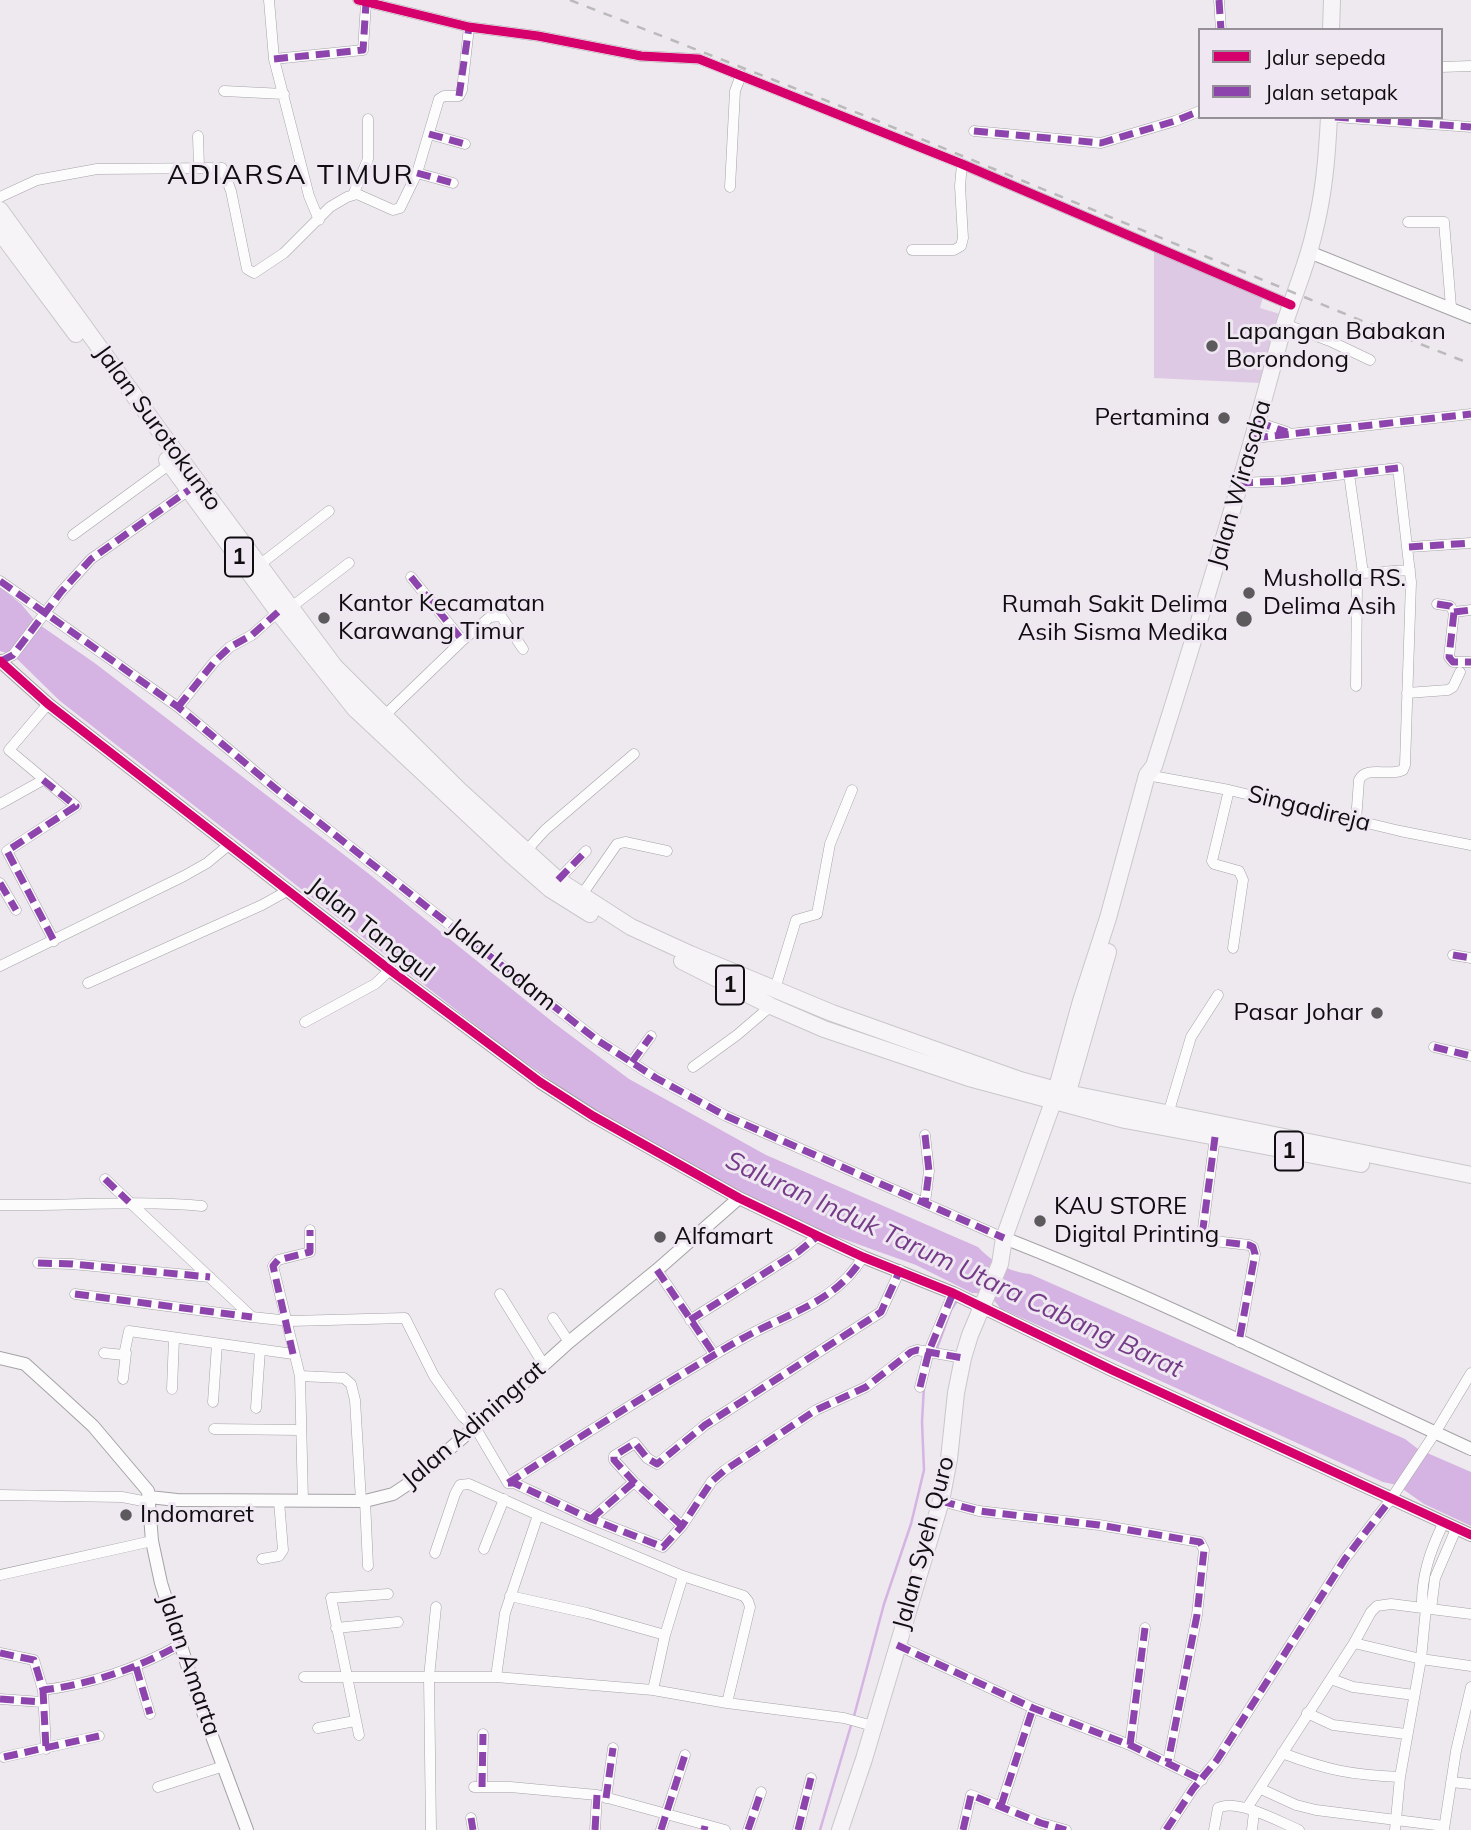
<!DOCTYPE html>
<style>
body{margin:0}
#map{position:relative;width:1471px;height:1830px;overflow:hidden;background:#eee9ef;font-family:Mulish,sans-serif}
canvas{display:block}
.legend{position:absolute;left:1198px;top:28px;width:245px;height:91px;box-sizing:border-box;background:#efe7f1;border:2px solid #959097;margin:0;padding:9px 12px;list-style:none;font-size:21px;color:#0f0d10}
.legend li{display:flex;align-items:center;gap:14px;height:35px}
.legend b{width:35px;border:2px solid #959097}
</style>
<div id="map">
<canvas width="1471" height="1830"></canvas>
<ul class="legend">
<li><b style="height:9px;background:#d6006c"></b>Jalur sepeda</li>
<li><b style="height:9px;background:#8e44ad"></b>Jalan setapak</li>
</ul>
</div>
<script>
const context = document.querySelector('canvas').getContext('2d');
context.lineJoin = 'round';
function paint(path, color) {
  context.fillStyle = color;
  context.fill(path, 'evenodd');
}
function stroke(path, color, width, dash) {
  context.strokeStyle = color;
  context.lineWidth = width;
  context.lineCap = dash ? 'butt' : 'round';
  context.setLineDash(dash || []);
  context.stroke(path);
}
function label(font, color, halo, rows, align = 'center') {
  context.font = font + ' Mulish,sans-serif';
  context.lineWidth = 6;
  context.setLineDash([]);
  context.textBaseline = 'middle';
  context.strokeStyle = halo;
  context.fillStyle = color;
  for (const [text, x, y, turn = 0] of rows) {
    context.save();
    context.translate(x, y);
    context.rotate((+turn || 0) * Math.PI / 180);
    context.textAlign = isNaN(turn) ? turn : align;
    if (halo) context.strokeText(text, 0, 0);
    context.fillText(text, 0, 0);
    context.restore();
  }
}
const green = new Path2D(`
 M1154,252L1263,297L1260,308L1280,314L1260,383L1154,378Z`);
const water = new Path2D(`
 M0,587L21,604L37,623L96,664L369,874L554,1023L629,1079L766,1155L978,1247C994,1263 1007,1271 1030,1274L1405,1439L1418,1449L1471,1472V1526L1424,1504L1397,1485L1383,1482L1000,1308C994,1298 983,1292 972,1293L916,1265L821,1231L741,1194L593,1110L505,1048L60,701L13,655L0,651Z`);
const stream = new Path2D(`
 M936,1351L951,1310L958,1299
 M854,1716L884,1604L911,1524L924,1470L922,1422L924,1386
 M820,1830L852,1722`);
const minor = new Path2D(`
 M269,0L274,59L309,196L319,220
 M358,0L469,27L538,36L641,56L699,59L962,164L1291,305
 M1219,0L1221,30
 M274,59L363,50L366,3
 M1441,67L1471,66
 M224,91L284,94
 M1335,117L1471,127
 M974,131L1101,143L1175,121L1200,111
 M429,134L465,144
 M198,136L199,167
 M417,173L453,183
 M730,187L735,91L741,75
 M353,195L368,159V119
 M0,197L37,180L97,169L222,168L231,191L247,269L254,273L284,253L330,207L347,197L357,194L393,210L400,208L417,173L439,99L444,96H459L462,90L469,27
 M1408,222H1444L1451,307
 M912,250H954L961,246L963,238L960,186L962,164
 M1284,324L1330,341L1370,360
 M1257,422L1287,432
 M1254,438L1471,414
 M1349,474L1363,573
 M1239,483L1285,481L1398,468L1411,582L1405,765L1403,770C1389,777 1366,765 1359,780L1356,821
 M73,535L170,464
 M1409,547L1471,543
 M258,566L329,511
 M411,577L462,640
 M0,581L178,707L275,788L597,1040L656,1078L726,1116L1004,1238
 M1437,604L1450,606L1454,612L1449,657L1453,662H1471
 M290,608L349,563
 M1454,612L1471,610
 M1,661L13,655L61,592L91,559L189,490
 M1356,686L1357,581L1359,575L1363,573L1410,570
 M1407,693L1448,690L1453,687L1460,672
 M48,704L9,750L76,806L7,851L54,941
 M178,707L215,661L230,647L252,635L278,612
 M383,717L463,640L490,617L501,616L523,649
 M1147,775L1229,790L1400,831L1471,845
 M1229,790L1212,861L1214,864L1239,871L1243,880L1233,948
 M0,804L43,780
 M526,851L545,830L634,754
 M558,880L586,851
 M0,883L16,910
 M581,896L617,844L625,842L667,851
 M1453,955L1471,958
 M0,966L184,876L207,863L230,844
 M88,983L262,905L289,890
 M775,989L796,920L817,914L830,844L852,790
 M305,1022L375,984L390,970
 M1434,1047L1471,1056
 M632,1062L651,1036
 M693,1067L737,1035L771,1006
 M1168,1114L1191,1037L1218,995
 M925,1135L929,1171L925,1203
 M1215,1137L1202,1236L1205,1240L1249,1245L1253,1247L1255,1254L1239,1342
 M105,1179L252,1317L290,1321L405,1318L434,1376L463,1417L475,1427L508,1483
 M0,1205C68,1206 135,1200 202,1206
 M38,1263L72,1264L210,1277
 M657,1270L714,1354
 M75,1294L251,1317
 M500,1294L544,1365
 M553,1318L569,1342
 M690,1320L798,1252L818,1236
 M104,1353L124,1355L129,1331L293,1354
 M300,1376L344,1378L351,1384L355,1400L361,1501
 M123,1379L126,1353
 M920,1387L929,1351L953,1293
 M172,1389L174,1338
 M213,1402L217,1344
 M256,1408L260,1350
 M214,1429L300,1430
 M508,1483H514L591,1519L663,1547L682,1526L712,1481L725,1470L816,1410L866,1387L911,1352L917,1350L963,1358
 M508,1483C571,1443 634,1402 699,1364C722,1350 745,1336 769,1325C806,1307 841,1294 863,1257
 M0,1495L122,1497L148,1502
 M303,1501L300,1376L273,1266L278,1260L310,1252V1230
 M365,1501L368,1566
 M941,1501L979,1511L1099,1525L1200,1542L1204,1550L1197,1615L1168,1762
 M591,1519L634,1482
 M682,1526L634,1482L614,1460V1456L635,1443L647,1458L657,1464L705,1425L881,1312L900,1270
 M484,1549L504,1499
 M435,1553L455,1494L460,1485L469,1484L538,1515L683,1576L744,1596L748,1601L750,1607L727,1703
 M262,1559L279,1556L283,1550L279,1501
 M0,1575L152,1541
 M510,1596L587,1613L665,1635
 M1422,1608C1421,1577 1430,1551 1443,1524
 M1431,1609L1435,1578L1456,1529
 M336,1628L398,1622
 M1354,1643L1421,1659L1471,1666
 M897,1645L1033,1708L1130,1745L1202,1780
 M0,1653L34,1660L43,1690C92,1684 138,1668 181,1644
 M136,1667L150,1714
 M304,1677H496L653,1690L727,1703L844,1718L873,1726
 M496,1677L505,1613L538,1515
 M1331,1679L1353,1687L1414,1695
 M43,1690L46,1749
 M653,1690L665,1635L683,1576
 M0,1699L42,1702
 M1307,1713L1333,1725L1406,1734
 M318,1728L355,1721
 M359,1735L331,1598L388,1594
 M1130,1745L1145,1628
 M1282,1753C1327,1770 1351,1775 1400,1777
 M4,1757L99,1736
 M1451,1782L1471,1784
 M158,1787L224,1766
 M474,1787H510L597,1795L725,1830
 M482,1787L483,1734
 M1261,1789L1296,1805L1316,1810L1444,1826
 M606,1798L613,1748
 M1001,1806L1033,1708
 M1247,1808L1354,1643L1371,1612L1377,1606L1391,1604L1471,1614
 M471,1818L473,1830
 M1444,1829L1456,1751L1471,1687
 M431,1830L429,1677L436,1607
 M595,1830L597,1795
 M661,1830L685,1755
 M748,1830L761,1792
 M798,1830L811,1778
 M963,1830L971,1795L1041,1823L1066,1830
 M1166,1830L1193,1789L1217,1760L1345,1559L1391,1499L1435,1433L1471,1373
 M1214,1830L1218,1808C1237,1798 1280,1822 1299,1830
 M1252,1830L1254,1812
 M1395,1830L1400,1777L1421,1659L1426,1608`);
const tertiary = new Path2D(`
 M1309,252L1471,317
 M0,661L48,704L390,970L540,1082L593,1116L739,1198L818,1236L863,1257L953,1293L1112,1370L1471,1535
 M1004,1238C1163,1300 1316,1378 1471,1449
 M0,1358L25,1364L57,1393L93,1426L148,1491L152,1541L161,1583L197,1696L247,1830
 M149,1497L177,1500L365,1501L393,1494L411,1482L475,1427L569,1342L657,1270L739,1198`);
const primary = new Path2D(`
 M1331,30L1332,0
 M0,210L159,430L335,667L459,790L558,880L631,927L690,954L832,1013L1020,1080L1067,1093L1471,1175
 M0,232L76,334
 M167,460L278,612L355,709L510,854L550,889L590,914
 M682,961L771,1006L824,1029L969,1078L1125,1120L1361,1164
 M1065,1102L1108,952
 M840,1830L864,1759L941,1501L949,1459L956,1393L963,1358L970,1335L1000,1264L1004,1238L1053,1102L1081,1001L1108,918L1147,775L1154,766C1199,624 1242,482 1280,339C1290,303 1306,269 1314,233C1324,194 1327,157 1329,117`);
const rail = new Path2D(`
 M570,0L868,117L1372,325L1471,364`);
const quiet = new Path2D(`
 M1219,0L1221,30
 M274,59L363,50L366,3
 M459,96L469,27
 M1335,117L1471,127
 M974,131L1101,143L1175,121L1200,111
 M429,134L465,144
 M417,173L453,183
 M1257,422L1287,432
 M1254,438L1471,414
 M1239,483L1285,481L1398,468
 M1409,547L1471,543
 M411,577L462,640
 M0,581L178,707L275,788L597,1040L656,1078L726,1116L1004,1238
 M1437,604L1450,606L1454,612L1449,657L1453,662H1471
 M1454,612L1471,610
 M1,661L13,655L61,592L91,559L189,490
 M178,707L215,661L230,647L252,635L278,612
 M43,780L76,806L7,851L54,941
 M558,880L586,851
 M0,883L16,910
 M1453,955L1471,958
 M1434,1047L1471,1056
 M632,1062L651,1036
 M925,1135L929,1171L925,1203
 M1215,1137L1202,1236L1205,1240L1249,1245L1253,1247L1255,1254L1239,1342
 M105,1179L129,1202
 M38,1263L72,1264L210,1277
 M657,1270L714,1354
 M75,1294L252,1317
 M690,1320L798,1252L818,1236
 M293,1354L273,1266L278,1260L310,1252V1230
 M920,1387L929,1351L953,1293
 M508,1483H514L591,1519L663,1547L682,1526L712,1481L725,1470L816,1410L866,1387L911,1352L917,1350L963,1358
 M508,1483C571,1443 634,1402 699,1364C722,1350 745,1336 769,1325C806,1307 841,1294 863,1257
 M941,1501L979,1511L1099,1525L1200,1542L1204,1550L1197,1615L1168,1762
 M591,1519L634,1482
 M682,1526L634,1482L614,1460V1456L635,1443L647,1458L657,1464L705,1425L881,1312L900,1270
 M897,1645L1033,1708L1130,1745L1202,1780
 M0,1653L34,1660L43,1690C92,1684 138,1668 181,1644
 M136,1667L150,1714
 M43,1690L46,1749
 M0,1699L42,1702
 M1130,1745L1145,1628
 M4,1757L99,1736
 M482,1787L483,1734
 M606,1798L613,1748
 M1001,1806L1033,1708
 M471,1818L473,1830
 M595,1830L597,1795
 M661,1830L685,1755
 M704,1830L705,1826
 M748,1830L761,1792
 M798,1830L811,1778
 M963,1830L971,1795L1041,1823L1066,1830
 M1166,1830L1193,1789L1217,1760L1345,1559L1391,1499`);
const cycleway = new Path2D(`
 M358,0L469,27L538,36L641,56L699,59L962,164L1291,305
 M0,661L48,704L390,970L540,1082L593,1116L739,1198L818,1236L863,1257L953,1293L1112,1370L1471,1535`);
const markers = [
 [1212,346,7,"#5d5a5e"],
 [1224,418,7,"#5d5a5e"],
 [1249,593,7,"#5d5a5e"],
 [324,618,7,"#5d5a5e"],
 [1244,619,9,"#5d5a5e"],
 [1377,1013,7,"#5d5a5e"],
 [1040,1221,7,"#5d5a5e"],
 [660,1237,7,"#5d5a5e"],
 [126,1515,7,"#5d5a5e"]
];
const shields = [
 [239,557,28],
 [730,985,28],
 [1289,1151,28]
];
const shieldNames = [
 ["1",239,557],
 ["1",730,985],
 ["1",1289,1151]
];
const poiNames = [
 ["Lapangan Babakan",1226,332],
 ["Borondong",1226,360],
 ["Pertamina",1210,418,"right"],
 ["Musholla RS.",1263,579],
 ["Delima Asih",1263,607],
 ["Kantor Kecamatan",338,604],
 ["Karawang Timur",338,632],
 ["Rumah Sakit Delima",1228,605,"right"],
 ["Asih Sisma Medika",1228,633,"right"],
 ["Pasar Johar",1363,1013,"right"],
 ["KAU STORE",1054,1207],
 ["Digital Printing",1054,1235],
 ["Alfamart",674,1237],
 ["Indomaret",140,1515]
];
const streetNames = [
 ["Jalan Surotokunto",158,428,54],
 ["Jalan Wirasaba",1240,484,-74],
 ["Singadireja",1309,809,14],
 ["Jalan Tanggul",371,930,38],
 ["Jalal Lodam",502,965,39],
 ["Jalan Adiningrat",474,1425,-41],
 ["Jalan Syeh Quro",924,1543,-75],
 ["Jalan Amarta",189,1665,71]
];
const waterNames = [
 ["Saluran Induk Tarum Utara Cabang Barat",954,1265,25]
];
const quarterNames = [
 ["ADIARSA TIMUR",291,176]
];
paint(green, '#dec9e5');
paint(water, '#d5b3e2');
stroke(stream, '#d5b3e2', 2.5);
stroke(minor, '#a5a2a6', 11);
stroke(tertiary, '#a5a2a6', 14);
stroke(primary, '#c9c7ca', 18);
stroke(minor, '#fcfcfd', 10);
stroke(tertiary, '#fcfcfd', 12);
stroke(primary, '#f7f4f8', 16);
stroke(rail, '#bbbabb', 2.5, [9, 9]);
stroke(quiet, '#8e44ad', 7, [14, 7]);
stroke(cycleway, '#d6006c', 9);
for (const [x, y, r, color] of markers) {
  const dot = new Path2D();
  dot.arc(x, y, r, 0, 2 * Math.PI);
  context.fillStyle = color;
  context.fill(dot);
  stroke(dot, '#efe7f1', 2.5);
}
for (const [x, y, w] of shields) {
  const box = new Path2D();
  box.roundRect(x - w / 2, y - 19.5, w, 39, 5);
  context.fillStyle = '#efe7f1';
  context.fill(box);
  stroke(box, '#0f0d10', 2);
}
label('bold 23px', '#0f0d10', null, shieldNames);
label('24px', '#0f0d10', '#efe7f1', poiNames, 'left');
label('24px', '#0f0d10', '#efe7f1', streetNames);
label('italic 26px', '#743b87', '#efe7f1', waterNames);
context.letterSpacing = '2px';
label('28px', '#0f0d10', '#efe7f1', quarterNames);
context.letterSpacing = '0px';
</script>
